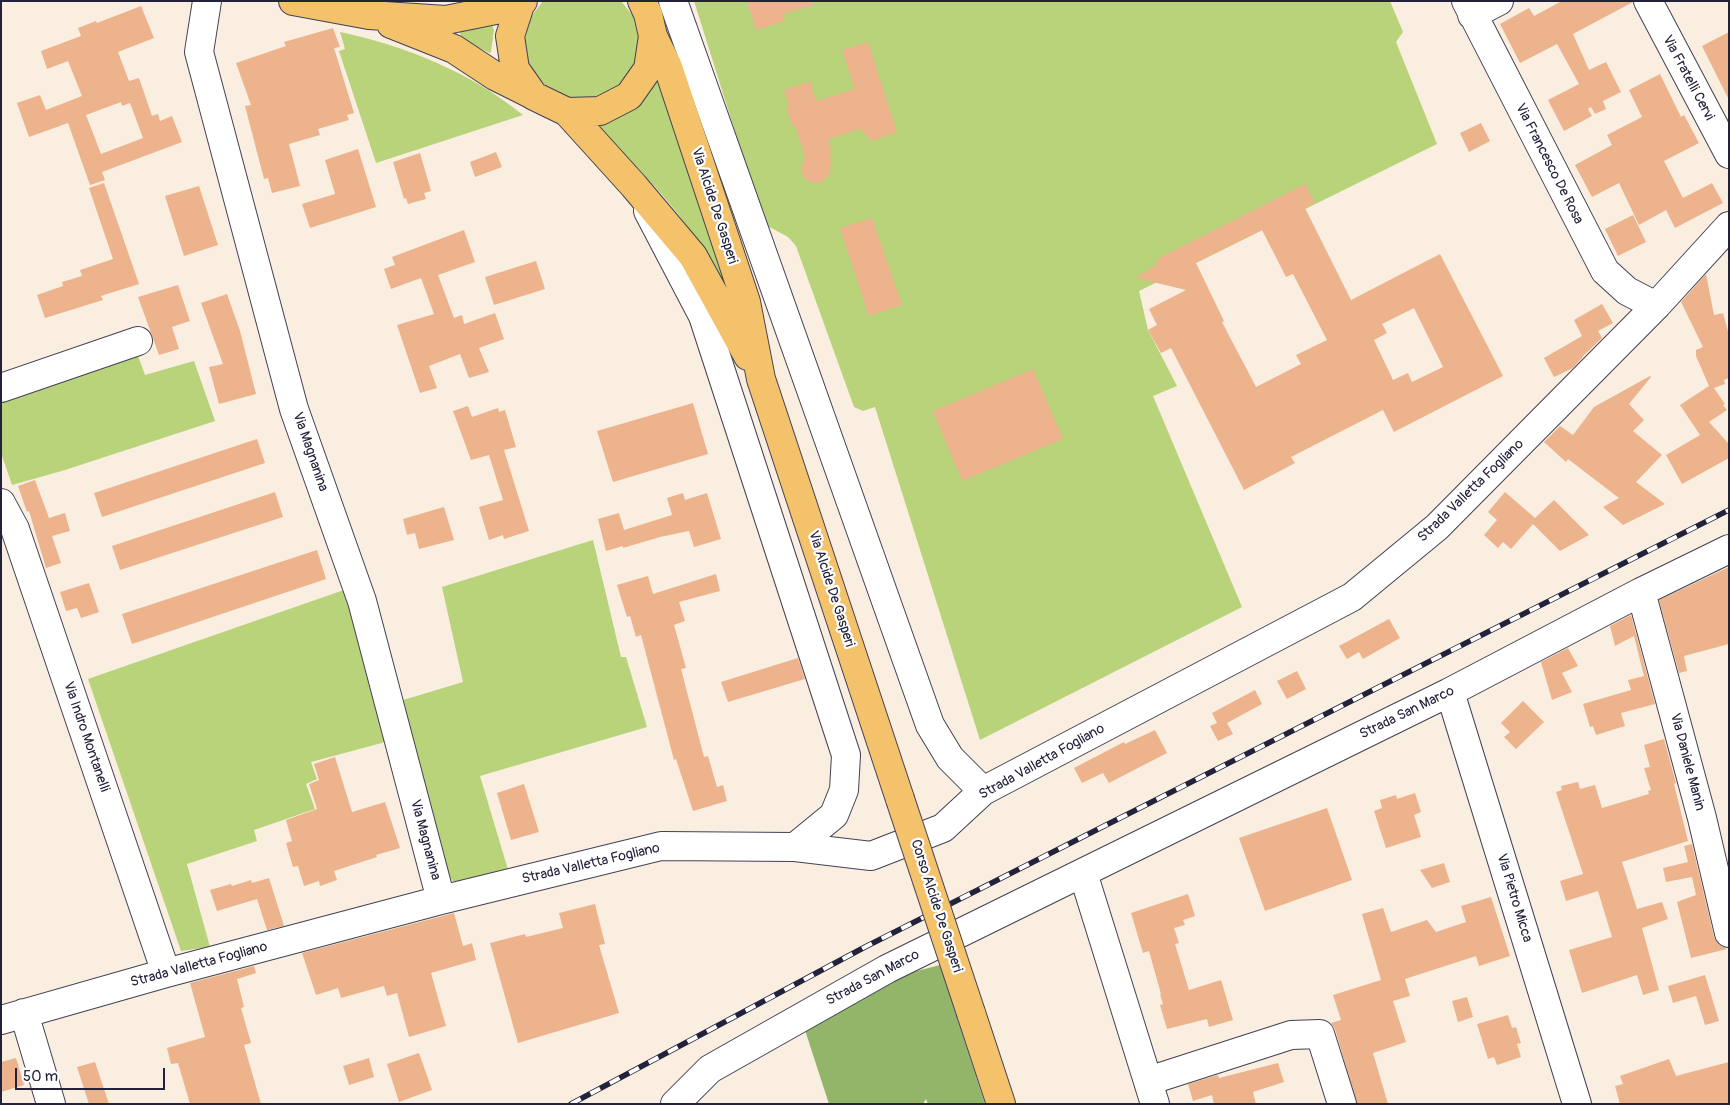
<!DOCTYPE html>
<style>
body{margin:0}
#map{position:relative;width:1730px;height:1105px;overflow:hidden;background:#f9eee0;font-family:Pangolin,sans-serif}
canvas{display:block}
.frame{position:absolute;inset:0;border:2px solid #22223b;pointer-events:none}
.scale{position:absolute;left:15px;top:1068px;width:150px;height:22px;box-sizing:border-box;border:2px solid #22223b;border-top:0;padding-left:6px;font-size:15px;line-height:18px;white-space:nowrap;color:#22223b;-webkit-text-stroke:4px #fff;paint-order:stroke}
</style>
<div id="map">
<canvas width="1730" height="1105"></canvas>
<div class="frame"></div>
<div class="scale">50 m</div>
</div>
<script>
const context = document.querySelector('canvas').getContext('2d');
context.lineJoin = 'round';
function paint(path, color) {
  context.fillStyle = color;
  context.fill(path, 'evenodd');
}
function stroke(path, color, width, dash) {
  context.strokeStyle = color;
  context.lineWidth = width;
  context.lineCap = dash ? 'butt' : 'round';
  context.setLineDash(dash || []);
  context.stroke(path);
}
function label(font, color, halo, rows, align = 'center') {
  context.font = font + ' Pangolin,sans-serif';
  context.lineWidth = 4.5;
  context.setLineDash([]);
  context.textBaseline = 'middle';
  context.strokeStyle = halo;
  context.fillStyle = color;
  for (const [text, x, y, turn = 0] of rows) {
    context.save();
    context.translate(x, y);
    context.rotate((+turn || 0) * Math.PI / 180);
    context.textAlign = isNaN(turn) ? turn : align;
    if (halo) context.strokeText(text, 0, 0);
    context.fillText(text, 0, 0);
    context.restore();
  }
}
const green = new Path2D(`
 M543,1H621L633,16L639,41L634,66L618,86L595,97L570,98L547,87L530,67L524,43L530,18Z
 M694,1H1390L1403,32L1396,42L1437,144L1139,291L1148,330L1177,386L1153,396L1242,607L980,740L875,407L863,411L854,407L796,246L788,237L764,224Z
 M492,25L494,30L491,52L490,53L461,39L460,32L463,31Z
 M340,32C406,46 470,72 523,115L376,163L339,51L345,49Z
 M657,75L730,287L724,288C707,259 691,228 669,203C645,174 618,148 590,123Z
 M137,353L145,375L194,361L215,421L65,470L12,485L1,453V400Z
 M593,540L621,657H626L647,727L480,776L509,873L462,885L453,881L447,874L400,701L463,682L442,587Z
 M344,590L389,741L311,762L317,779L306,784L315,809L254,830L257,841L187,864L210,947L181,951L88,679Z`);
const forest = new Path2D(`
 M940,965L985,1104H928L926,1099L923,1104H829L803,1024L905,974Z`);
const building = new Path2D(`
 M747,1H812L813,5L783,14L785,21L756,30Z
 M1562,1L1633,2L1573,34L1589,70L1606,62L1621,92L1603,101L1606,109L1595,114L1591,107L1588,109L1592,116L1564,131L1548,100L1579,84L1557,44L1520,63L1500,24L1529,8L1534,16Z
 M141,6L154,38L118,52L129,81L139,78L152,116L158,114L160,121L172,116L182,142L102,172L105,180L90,185L68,123L29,137L17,103L40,95L46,110L82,96L68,61L47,69L41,51L81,36L78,28L96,21L97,23ZM121,102L122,106L130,103L143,138L101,154L86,115Z
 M333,28L340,47L334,48L354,113L347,115L349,120L318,129L320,135L289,144L300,186L272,193L268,178L264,179L245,106L251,105L236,63L286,46L284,42Z
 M1729,32V100L1702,46Z
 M868,42L897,132L872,141L860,129L828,139L832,152L829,153L831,158L830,174L822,182L816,183L808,181L803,176L801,169L805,157L795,125L792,126L786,107L789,106L784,90L810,81L816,101L855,89L842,50Z
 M1660,74L1681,117L1684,115L1699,143L1664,161L1683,198L1712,183L1723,203L1675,228L1666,210L1639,225L1619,183L1592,197L1575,165L1612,145L1607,135L1642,117L1629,90Z
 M1481,123L1490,141L1469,152L1460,133Z
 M358,149L376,207L310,228L302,204L335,194L325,160Z
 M496,152L502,167L475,177L470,162Z
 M420,153L431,191L424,193L426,199L408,204L406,198L404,199L393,162Z
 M104,183L139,284L101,296L103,300L45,318L37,295L63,286L62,282L82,276L80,270L113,259L89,188Z
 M1305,184L1315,203L1305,208L1351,300L1440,254L1503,376L1394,432L1383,410L1291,457L1295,463L1244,490L1171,348L1161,353L1148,330L1157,325L1149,309L1186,290L1136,278L1159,263L1157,259ZM1262,230L1286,277L1293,274L1327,340L1296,355L1301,364L1256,387L1222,322L1224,321L1196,263ZM1414,308L1443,367L1412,382L1408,373L1393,380L1374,340L1387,333L1382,324Z
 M199,186L218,245L184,256L165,196Z
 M1633,215L1646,242L1618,256L1605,229Z
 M872,218L902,305L869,316L840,228Z
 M464,230L475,262L438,275L454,318L462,315L464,324L495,313L504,339L479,348L489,372L469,378L460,354L429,366L437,388L420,393L397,325L434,314L421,278L391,289L384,269L395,265L392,257Z
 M536,261L545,289L494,305L485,277Z
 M1706,274L1714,315L1723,313L1729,335V378L1724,380L1725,384L1714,388L1725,404L1723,405L1727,410L1709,422L1729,444V458L1682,484L1666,455L1700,435L1680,405L1709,386L1696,356V350L1703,347L1681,302Z
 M178,285L190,321L172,327L179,349L159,355L138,297Z
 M227,294L240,331L256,394L219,404L209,367L223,364L201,303Z
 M1602,304L1613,323L1598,331L1602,338L1582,357V358L1573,368L1554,377L1544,358L1582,336L1574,320Z
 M1033,369L1063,439L962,481L933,411Z
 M1650,376L1651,377L1629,404L1644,420L1633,431L1662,455L1636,482L1665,504L1623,525L1603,507L1619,498L1568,459L1566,462L1544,442L1560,426L1573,435L1594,407Z
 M693,403L708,454L613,482L597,431Z
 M468,406L472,417L498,408L499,412L505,410L516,447L504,450L529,531L504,539L503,535L489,540L479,507L503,500L489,455L471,460L453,411Z
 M257,439L265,463L102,517L94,493Z
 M35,480L49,518L65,513L70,531L52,536L61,563L46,568L29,511L27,512L18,486Z
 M275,492L283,517L120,570L112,546Z
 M1505,492L1535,518L1554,500L1589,535L1560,551L1533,524L1511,549L1503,542L1498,548L1484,535L1497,520L1488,512Z
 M683,493L685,500L707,493L721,539L694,547L689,531L660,537L623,548V546L606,551L598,519L619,513L624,530L672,515L667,498Z
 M444,507L454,540L419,549L415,533L407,535L403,519Z
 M317,550L326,579L132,644L122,614Z
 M1729,567V644L1684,656L1687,671L1679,673L1659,600Z
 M716,574L720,591L679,602L685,621L674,625L686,668L681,669L704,757L708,756L717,787L723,785L727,801L693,811L676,759L674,760L641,635L636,637L630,616L627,617L617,585L648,576L653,594Z
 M89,583L99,612L81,618L77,608L66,611L60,592Z
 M1631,615L1655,704L1621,713L1625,726L1596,735L1593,726L1590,727L1583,704L1631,690L1628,680L1644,676L1634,636L1615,646L1610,626Z
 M1389,619L1400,638L1363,659L1359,652L1347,659L1339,646Z
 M1568,648L1578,666L1562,673L1572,692L1552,700L1541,662Z
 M798,658L805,679L728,702L721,682Z
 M1297,671L1306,689L1287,699L1277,681Z
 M1255,690L1262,704L1227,723L1233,734L1218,741L1210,726L1217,723L1212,713Z
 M1523,701L1544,722L1516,749L1504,737L1510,732L1501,723Z
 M1155,730L1167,753L1109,783L1103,773L1082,783L1074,768L1124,742L1125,744Z
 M1664,739L1676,783L1674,784L1688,841L1622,862L1637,909L1662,902L1668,919L1642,928L1659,990L1643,995L1637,975L1582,993L1569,950L1612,937L1598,891L1566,901L1560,881L1583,874L1556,792L1562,790L1561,786L1578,782L1580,789L1595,785L1602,808L1649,794L1648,791L1651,790L1644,768L1650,767L1644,745Z
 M335,757L352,812L385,802L400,848L376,855L377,857L334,871L337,880L320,886L319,881L304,886L298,866L293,867L286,843L292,841L286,820L317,809L309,784L319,780L314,764Z
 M524,784L539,832L511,840L497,793Z
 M1415,793L1421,812L1414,815L1421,837L1386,848L1374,811L1382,808L1380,800L1396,795L1397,799Z
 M1327,808L1352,880L1265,911L1239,838Z
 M1692,844L1714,937L1718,944L1727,949L1691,958L1677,902L1696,895L1692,877L1666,882L1663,868L1688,862L1684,846Z
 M1444,863L1450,882L1432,888L1420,870Z
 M269,878L284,926L267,930L257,899L217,911L210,890L231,884L232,886L251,880L252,883Z
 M1188,894L1195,916L1183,920L1185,925L1174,928L1179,943L1175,944L1189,990L1221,980L1233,1020L1209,1027L1207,1019L1167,1029L1160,1005L1163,1004L1160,994H1161L1149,951L1143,953L1131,913Z
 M1491,897L1510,956L1479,966L1476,956L1405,979L1410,996L1393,1001L1406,1042L1373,1053L1388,1104H1357L1335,1029L1331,1023L1341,1020L1333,995L1381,980L1362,914L1383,908L1391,932L1427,920L1436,932L1466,922L1461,906Z
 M595,904L605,944L599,945L619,1013L518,1043L490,943L525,934L526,937L563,928L559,913Z
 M454,913L463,946L472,943L476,960L431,973L446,1026L409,1037L397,993L387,996L384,986L341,998L338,988L316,995L302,953Z
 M254,966L256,973L237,979L244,1007L241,1008L251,1043L244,1045L261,1104H190L178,1063L171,1064L167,1048L205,1037L190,983Z
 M1705,975L1719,1021L1705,1025L1696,996L1673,1003L1668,986Z
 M1467,997L1473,1017L1458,1022L1452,1001Z
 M1508,1015L1512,1028L1516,1027L1518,1034L1521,1043L1517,1044L1521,1057L1497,1065L1494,1057L1488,1059L1477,1024Z
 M419,1053L432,1090L399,1102L387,1064Z
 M16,1058L24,1085L1,1092V1062Z
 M369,1058L374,1077L349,1085L343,1066Z
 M1669,1059L1676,1076L1729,1062V1104H1620L1615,1086L1623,1084L1620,1076Z
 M95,1062L109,1104H89L77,1067Z
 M1278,1063L1284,1082L1253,1092L1256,1104H1214L1212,1095L1193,1101L1188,1084L1218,1075L1219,1078Z`);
const minor = new Path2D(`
 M207,1L199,52L294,409L362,601L441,900
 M673,1L930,725L950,758L983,791
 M1466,1L1605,271L1627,291L1656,306
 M1648,1L1729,154
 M1472,15L1499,1
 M648,211L703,316L846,755L844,790L834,815L795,847
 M1,388L138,341
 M1,503L15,529L166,973
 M1641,592L1702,818L1729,933
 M1450,692L1577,1104
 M1083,873L1155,1104
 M24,1013L51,1104
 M1,1020L166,973L441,900L661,846L795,847L871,856L943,828L983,791L1352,597L1437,527L1656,306L1729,226
 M1148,1081L1291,1035L1320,1034L1342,1104
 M675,1104L710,1069L887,969L1450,692L1641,592L1729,549`);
const major = new Path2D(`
 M293,1L369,15L446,20L520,5
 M523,1L520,5L510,36L515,69L534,96L567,112L600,111L629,96L648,69L653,36L648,14L642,1
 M391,24L454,49L495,76L531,94
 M653,36L668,67L746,302L761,379L900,799
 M567,112L634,186L693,256L748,356
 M971,1013L1001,1104`);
const rail = new Path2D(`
 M571,1104L865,947L1729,510`);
const majorBridge = new Path2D(`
 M900,799L971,1013`);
const streetNames = [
 ["Via Fratelli Cervi",1688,78,62],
 ["Via Francesco De Rosa",1549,164,63],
 ["Via Alcide De Gasperi",714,206,72],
 ["Via Magnanina",310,452,71],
 ["Strada Valletta Fogliano",1471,491,-44],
 ["Via Alcide De Gasperi",831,589,72],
 ["Strada San Marco",1407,713,-26],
 ["Via Indro Montanelli",86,737,71],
 ["Strada Valletta Fogliano",1042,762,-29],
 ["Via Daniele Manin",1687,762,75],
 ["Via Magnanina",425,840,75],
 ["Strada Valletta Fogliano",591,864,-13],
 ["Via Pietro Micca",1514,898,73],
 ["Corso Alcide De Gasperi",936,906,72],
 ["Strada Valletta Fogliano",199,965,-15],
 ["Strada San Marco",873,978,-28]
];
paint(green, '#b8d379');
paint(forest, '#92b569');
paint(building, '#ecb38c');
stroke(minor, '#424154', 30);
stroke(major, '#424154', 30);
stroke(minor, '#fff', 28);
stroke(major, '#f3c26a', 28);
stroke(rail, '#22223b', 5.5);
stroke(rail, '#fff', 4, [11]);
stroke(majorBridge, '#424154', 30, []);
stroke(majorBridge, '#f3c26a', 28);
label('14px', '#22223b', '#fff', streetNames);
</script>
